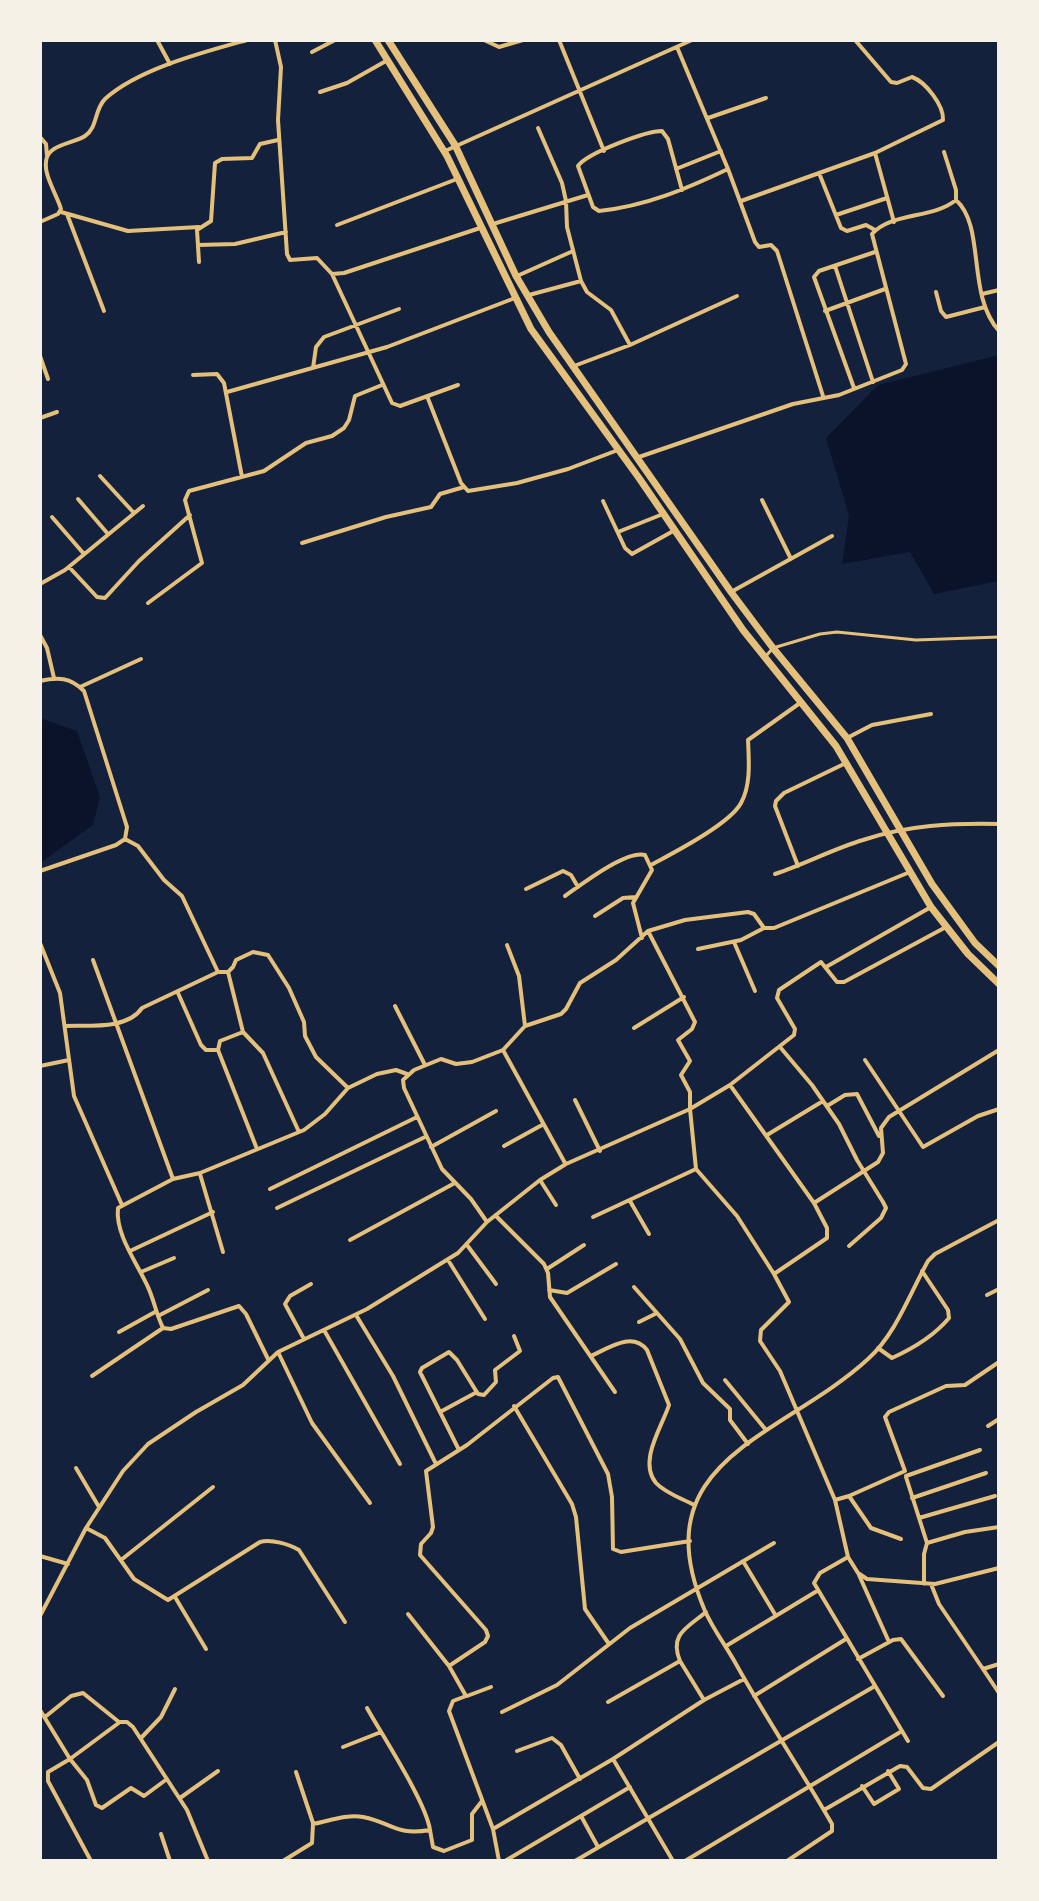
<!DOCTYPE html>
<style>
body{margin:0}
#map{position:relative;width:1039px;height:1901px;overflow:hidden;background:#14213d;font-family:"Fira Sans",sans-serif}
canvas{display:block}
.frame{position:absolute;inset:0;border:42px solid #f6f1e7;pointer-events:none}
</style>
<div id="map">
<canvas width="1039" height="1901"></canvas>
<div class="frame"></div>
</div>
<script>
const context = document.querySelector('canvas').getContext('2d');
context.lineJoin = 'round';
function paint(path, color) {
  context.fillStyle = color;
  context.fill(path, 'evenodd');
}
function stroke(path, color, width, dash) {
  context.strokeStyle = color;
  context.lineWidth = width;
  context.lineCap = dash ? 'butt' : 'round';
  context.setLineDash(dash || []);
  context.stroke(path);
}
const water = new Path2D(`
 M999,355V581L934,594L910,552L842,564L849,516L826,438L878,385Z
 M40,718L77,731L100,797L93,825L40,863Z`);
const pedestrian = new Path2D(`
 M766,656L773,648L820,634L837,632L916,640L999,637`);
const minor = new Path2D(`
 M157,40L170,64
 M275,40L281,67L278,120L287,254L290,260L317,258L332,274L344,273L480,228
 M484,40L499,47L523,40
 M559,40L604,151
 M677,47L728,169L755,242L759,247L771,245L777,251L823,396
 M312,52L335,40
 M320,92L347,83L386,61
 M708,118L766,98
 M538,128L562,183L566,201L567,227L581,281L587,292L611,310L630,345
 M40,137L46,144L47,156
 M445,151L692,40
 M875,153L894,222
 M676,169L721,151
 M819,173L841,228L847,231L866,225L875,230
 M682,190L668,139L662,131C646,131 587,153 578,166L593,207L599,211C646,206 686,189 728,169
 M956,200C986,227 966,294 999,331
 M741,201L875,153L943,120C944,106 926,82 912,77L897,83L891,82L855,40
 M61,212L128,231L199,227
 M67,214L104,311
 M836,215L887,198
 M40,222L58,214L61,209C57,195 44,176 46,162C47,144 73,144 85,136C98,127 94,110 105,99C138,69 204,52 247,40
 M493,224L588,195
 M337,225L457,179
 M198,245L235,244L286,232
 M199,262L197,230L211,221L215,163L222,159L252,158L260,144L278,140
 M835,266L873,382
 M332,274L392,403L400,406L458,385
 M517,276L573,251
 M936,292L941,311L946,317L985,307
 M982,294L999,290
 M529,295L581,281
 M825,311L885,289
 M40,356L48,379
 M574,366L630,345L737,296
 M313,368L316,347L324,337L399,309
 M193,375L217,374L224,383L242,477
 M854,388L814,277L819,271L875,252
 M227,392L387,347L515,298
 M427,396L461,483L468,491L517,483L568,469L618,450
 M40,418L57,412
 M639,457L793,404L839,395L902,370L906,364L872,234C891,212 933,219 956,200V190L944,152
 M100,476L134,513
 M78,499L108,534
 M762,500L791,559
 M603,501L625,548L632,554L675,530
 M52,517L84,554
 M618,532L663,514
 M302,543L386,517L431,507L440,494L464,487
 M69,567L97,597L105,598L139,561L190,515
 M40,584L65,570L143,506
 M731,592L832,536
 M148,603L202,563L185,500L189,491L264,471L306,443L332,436L344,428L349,420L355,396L382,385
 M40,635L47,648L54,678
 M40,681C58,677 70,677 84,691L127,827L125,839L116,845L40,871
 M80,687L141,659
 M847,738L872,725L931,714
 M125,839L138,846L164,880L182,896L218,972H228L233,967L236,960L253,952L268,955L289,988L304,1022L305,1036L316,1057L348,1088
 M651,865C673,853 730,824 741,803C751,785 749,761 748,740L800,703
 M798,866L775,806L776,801L784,793L846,763
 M775,874C805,864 833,849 863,840C907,825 953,823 999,824
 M526,889L563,871L571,875L578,887
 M565,896C582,884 626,850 645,855L652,870L633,903L642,938
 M595,916L623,898L636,897
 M734,942L755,991
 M40,943L60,993L74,1096L122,1205
 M698,949L741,940L764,928
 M93,960L173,1179
 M826,967L931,907
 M228,972L243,1032L263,1053L299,1132
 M178,993L201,1045L206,1050H218
 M395,1006L425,1065
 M65,1026C89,1025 127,1030 142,1008L218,972
 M525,1026L561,1014L566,1009L580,983L616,960L648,931L685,920L748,912L754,914L764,928H774L910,872
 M634,1028L684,997
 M243,1032L220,1041L218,1050L257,1149
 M780,1047L812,1085L839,1124L857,1160L883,1202L886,1208L881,1218L849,1246
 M503,1050L565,1163
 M865,1060L923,1147L978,1116L999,1109
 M40,1066L69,1060
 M730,1085L814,1203L878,1162L883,1153L881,1128L889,1117L999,1050
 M575,1100L600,1151
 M827,1106L845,1095L857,1094L879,1136
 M767,1135L823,1101
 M504,1146L542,1125
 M431,1147L496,1111
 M200,1174L223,1252
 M540,1180L556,1205
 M270,1189L417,1117
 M630,1201L649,1234
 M814,1203L827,1228V1238L774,1274L737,1216L696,1169L690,1109L730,1085L794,1035L795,1029L777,998L779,990L821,962L837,982H844L946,927
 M277,1208L425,1137
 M496,1216L544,1264L548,1273L550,1297L615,1392
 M593,1217L696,1169
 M487,1222L471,1199L442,1169L404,1088L403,1080L414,1070L441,1059L456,1064L472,1062L503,1050L525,1026L519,976L507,945
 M350,1240L453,1184
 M467,1245L496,1284
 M130,1251L213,1212
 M448,1260L485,1319
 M547,1269L584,1245
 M141,1272L174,1258
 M774,1274L789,1302L761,1330L760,1341L780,1371L835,1500L848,1557L858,1573L867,1579L935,1584L999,1568
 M634,1287L680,1339L703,1383L730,1409V1420L748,1444
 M549,1290L567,1293L616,1264
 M987,1295L999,1289
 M356,1315L393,1376L436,1464
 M158,1316L208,1290
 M639,1322L657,1313
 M324,1330L400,1464
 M119,1332L155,1312
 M304,1339L285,1304L290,1296L311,1284
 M878,1348L892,1358C914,1348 934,1336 949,1318L948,1310L922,1271
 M278,1352L312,1423L370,1503
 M591,1356C609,1348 632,1331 647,1350L669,1405C662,1427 638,1461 656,1483C665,1493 683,1499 694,1505
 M268,1359L246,1314L239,1306L171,1329L163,1328C156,1314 154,1299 147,1285C137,1263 115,1234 118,1208L173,1179L200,1173L304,1130L325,1114L348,1088L377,1074L396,1070L407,1074
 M92,1376L163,1328
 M725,1380L766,1430
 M514,1406L572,1504L576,1517L585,1609L609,1644
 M440,1412L477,1392
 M988,1426L999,1419
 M459,1450L420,1372L422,1368L449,1352L457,1360L478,1394L484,1395L496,1382L495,1370L520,1351L514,1336
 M76,1468L99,1507
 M906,1476L980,1450
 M906,1477L927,1543
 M849,1496L871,1528L901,1539
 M912,1498L986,1473
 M835,1500L849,1496L905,1471L885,1417L889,1412L946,1386L965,1385L999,1362
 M919,1518L995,1496
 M86,1528L105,1538L134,1579L168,1600L260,1542C271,1539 289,1544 299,1550L345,1622
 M690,1541L621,1552L613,1549L612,1497L608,1474L558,1377L553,1378L467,1445L426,1471L433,1527L431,1533L421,1544L420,1555L486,1630L488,1636L485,1642L449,1666L466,1696L453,1701L449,1711L493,1829L613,1759L704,1700L744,1679
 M40,1556L68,1564
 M848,1557L820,1573L814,1583L908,1741
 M121,1560L213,1487
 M743,1561L776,1616
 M859,1575L889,1642
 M924,1584V1554L927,1543L965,1532L999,1527
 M931,1584L939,1604L983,1669L999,1664
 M175,1597L206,1649
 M408,1614L449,1666
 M40,1616L86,1528L123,1471L148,1444L196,1412L243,1385L278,1352L367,1309L458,1253L487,1222L540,1180L566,1164L690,1109V1092L681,1075L690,1061L678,1040L692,1029L695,1022L648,931
 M726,1646L817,1591
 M858,1659L893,1640L901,1639L943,1696
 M680,1661C669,1634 687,1628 706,1612
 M983,1669L999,1693
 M467,1696L491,1687
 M754,1696L846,1639
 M608,1702L680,1661L704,1700
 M367,1708C382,1735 426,1802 430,1830
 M40,1710L70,1759L48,1772V1781L91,1861
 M502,1712L557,1685L630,1628L774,1543
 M45,1717L71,1696L83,1693L119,1722
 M141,1738L161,1717L175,1689
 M343,1747L381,1732
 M517,1751L552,1738L561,1745L580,1779
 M613,1759L673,1861
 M296,1772L313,1823
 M167,1779L144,1796L131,1788L102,1808L96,1805L87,1780L70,1759L120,1722H127L133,1727L187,1810L208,1861
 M862,1786L874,1804L899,1789L888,1771
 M180,1798L218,1771
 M824,1810L900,1766L907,1767L923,1788L931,1789L999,1742
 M581,1816L598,1847
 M493,1829L499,1861
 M161,1834L170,1861
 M283,1861L312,1843L313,1824C329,1821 347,1814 363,1817C393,1823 396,1836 430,1830L433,1847L444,1851L472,1840V1814L482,1801
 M505,1861L630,1787
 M575,1861L875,1686
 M685,1861L902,1731
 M787,1861L832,1831V1824C801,1770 766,1718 736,1664C726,1646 713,1629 705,1611C640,1459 782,1438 868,1359C896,1334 910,1293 928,1261L935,1254L999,1220`);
const primary = new Path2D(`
 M375,40L447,156L531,329L639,478L743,630L836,746L931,907L968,954L999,984
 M388,40L455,145L516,276L549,332L731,592L773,648L847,738L932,884L975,943L999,966`);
paint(water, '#0b132b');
stroke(pedestrian, '#e5c07b', 3);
stroke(minor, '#e5c07b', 4);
stroke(primary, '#e5c07b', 7);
</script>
